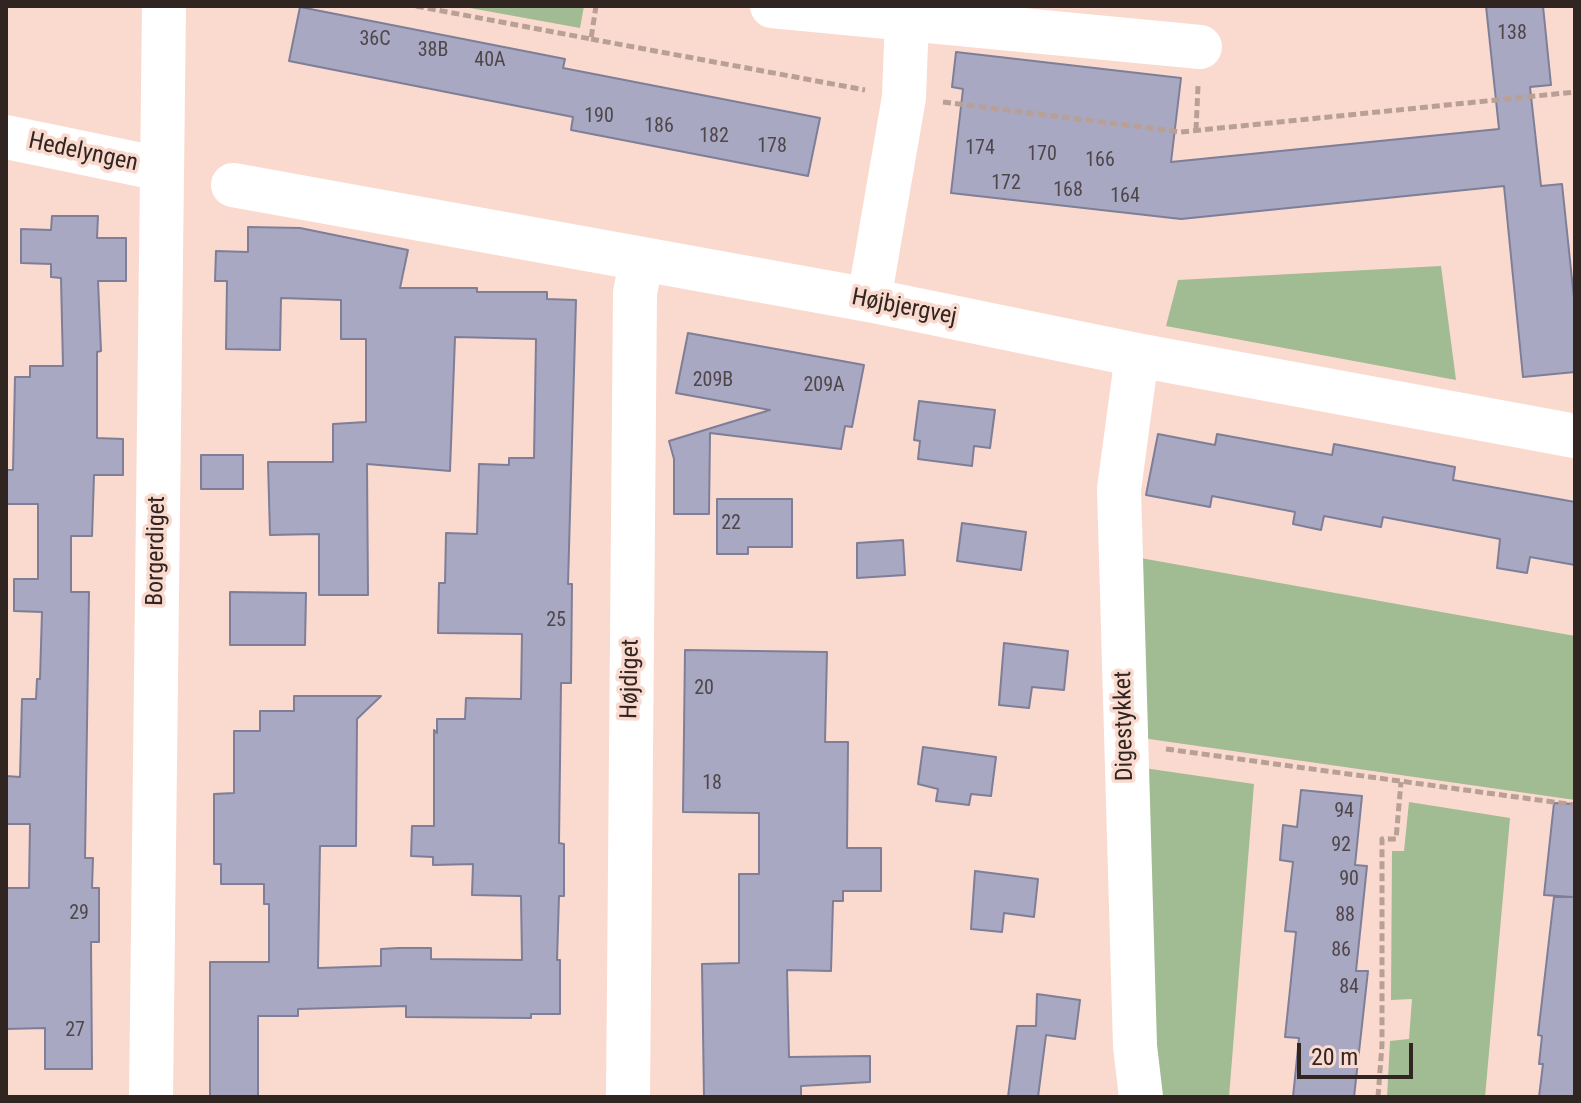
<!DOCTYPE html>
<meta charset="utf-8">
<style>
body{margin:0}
#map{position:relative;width:1581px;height:1103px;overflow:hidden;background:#fadace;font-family:"Roboto Condensed",sans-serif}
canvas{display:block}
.frame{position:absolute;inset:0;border:8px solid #312521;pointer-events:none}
.scale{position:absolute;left:1297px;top:1043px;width:116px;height:36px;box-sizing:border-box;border:4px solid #312521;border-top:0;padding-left:10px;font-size:24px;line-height:28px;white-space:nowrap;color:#312521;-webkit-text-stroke:6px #fadace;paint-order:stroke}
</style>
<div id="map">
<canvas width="1581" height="1103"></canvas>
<div class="frame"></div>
<div class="scale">20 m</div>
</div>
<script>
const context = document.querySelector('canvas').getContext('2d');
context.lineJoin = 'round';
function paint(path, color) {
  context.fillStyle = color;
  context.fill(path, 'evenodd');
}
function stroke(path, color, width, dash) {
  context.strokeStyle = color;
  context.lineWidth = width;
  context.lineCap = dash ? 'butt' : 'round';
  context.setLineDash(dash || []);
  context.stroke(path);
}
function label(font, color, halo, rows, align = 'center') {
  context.font = font + ' "Roboto Condensed",sans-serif';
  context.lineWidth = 7;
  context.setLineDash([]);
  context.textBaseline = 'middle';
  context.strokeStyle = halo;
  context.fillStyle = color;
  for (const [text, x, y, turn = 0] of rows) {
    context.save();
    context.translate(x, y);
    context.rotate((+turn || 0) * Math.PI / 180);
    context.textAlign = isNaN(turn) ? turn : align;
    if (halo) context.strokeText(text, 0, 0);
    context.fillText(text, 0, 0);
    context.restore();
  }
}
const green = new Path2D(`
 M459,6H584L580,28Z
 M1441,266L1456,380L1166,326L1178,280Z
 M1135,557L1575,636V800L1142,738Z
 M1144,768L1254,784L1229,1097H1159Z
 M1409,802L1510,818L1485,1097H1387L1390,1041L1409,1039L1412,999L1391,1000L1392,851H1404Z`);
const building = new Path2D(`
 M1486,6H1543L1551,85L1530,87L1541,186L1562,184L1575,308V372L1523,377L1504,186L1181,219L951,193L963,89L952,87L956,52L1181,78L1171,162L1499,129Z
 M300,7L565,59L563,68L820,118L808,176L571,130L573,117L289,61Z
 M52,216H98L97,238H126V281H98L101,351L97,352V438L123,439V475H94L92,536H71V592H89L85,858H93L92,888H99V942H91L92,1069H45V1028L6,1029V888H29L30,824H6V776L20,777L22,699H36L37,679H40L42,612L14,611V579H38V504H6V470H13L15,377H30V366H63L61,278L51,277V264L21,263V229L51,230Z
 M248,227L300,228L408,250L400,288H477V292H547V299L576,300L568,584H572L571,683H561L559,843L564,844V896H559L557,960H560V1014H531V1018L406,1017V1006L298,1009V1016H258V1097H210V962H269V904H264V884H221V864H214V794L234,793V731H260V711H294V696H381L357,719L356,846H320L318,968L381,966V949L398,948H431V959L522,960L521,896L472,895L473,864L433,865V857L411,856L412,826H434V730L437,733V719H465L466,698L521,699L522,634L438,633L439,583H445L446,533L477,534L479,464L509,465V458H534L536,339L455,337L450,471L367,464L368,595H319V534L270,535L268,462H333V424L366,422V339H341V300L281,298L280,350L226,349L227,281H215L216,251L248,252Z
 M688,333L864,365L852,427L845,426L841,449L710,433L709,514H674V459L669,441L770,410L676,393Z
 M919,401L995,410L990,448L974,446L972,466L918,459L920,441L914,440Z
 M1158,434L1215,445L1217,434L1332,455L1334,444L1455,467L1453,480L1575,502V565L1530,557L1527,573L1497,568L1500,539L1383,517L1381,527L1324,516L1321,530L1293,524L1295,512L1212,496L1210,507L1146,495Z
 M201,455H243V489H201Z
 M717,499H792V547H748V554H717Z
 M962,523L1026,532L1021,570L957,561Z
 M903,540L905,575L857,578V543Z
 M230,592L306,593L305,645H230Z
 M1004,643L1068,651L1064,690L1032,687L1029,708L999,705Z
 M685,650L827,652L825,742H848L847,848H881V891H843V901H833L831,971L787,970L789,1057L870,1056V1082L801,1086V1097H704L702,964L739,963V874H759V813L683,812Z
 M923,747L996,757L991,796L971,794L969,805L936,801L938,789L918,784Z
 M1301,790L1362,796L1355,865L1367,866L1356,971H1368L1354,1097H1293L1299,1038L1285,1037L1296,932L1285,931L1293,862L1280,860L1283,825L1297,827Z
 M1554,803L1575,804V1097H1539L1543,1064H1539L1542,1036L1538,1035L1554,897H1572L1544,895Z
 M975,871L1038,879L1034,917L1004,913L1002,932L971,929Z
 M1037,994L1080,1000L1075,1039L1046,1035L1038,1097H1008L1017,1026H1036Z`);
const path = new Path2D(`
 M416,6L591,39L596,6
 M591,39L865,90
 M943,102L1181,132L1575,92
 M1196,130L1198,86
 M1166,749L1575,805
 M1378,1097L1382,1045V839H1396L1401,782`);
const minor = new Path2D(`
 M772,6L1200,47
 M6,137L161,169
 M233,185L869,300L1137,355L1575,436
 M869,300L904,97L907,18
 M1137,355L1119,489L1135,1046L1141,1097
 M151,1097L164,6
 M628,1097L635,293L641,261`);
const numberNames = [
 ["138",1512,34],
 ["36C",375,40],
 ["38B",433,51],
 ["40A",490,61],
 ["190",599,117],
 ["186",659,127],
 ["182",714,137],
 ["178",772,147],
 ["174",980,149],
 ["170",1042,155],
 ["166",1100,161],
 ["172",1006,184],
 ["168",1068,191],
 ["164",1125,197],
 ["209B",713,381],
 ["209A",824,386],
 ["22",731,524],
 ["25",556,621],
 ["20",704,689],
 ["18",712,784],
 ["94",1344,812],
 ["92",1341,846],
 ["90",1349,880],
 ["29",79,914],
 ["88",1345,916],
 ["86",1341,951],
 ["84",1349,988],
 ["27",75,1031]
];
const streetNames = [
 ["Hedelyngen",83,153,12],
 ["Højbjergvej",904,308,11],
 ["Borgerdiget",157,551,-89],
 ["Højdiget",631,679,-89],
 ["Digestykket",1125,726,-91]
];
paint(green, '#a1bb93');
paint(building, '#a8a8c3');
stroke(building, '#7e7e98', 2);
stroke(path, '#b9a096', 5, [8, 4]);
stroke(minor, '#fff', 44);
label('20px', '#4f464a', null, numberNames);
label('24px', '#312521', '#fadace', streetNames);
</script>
